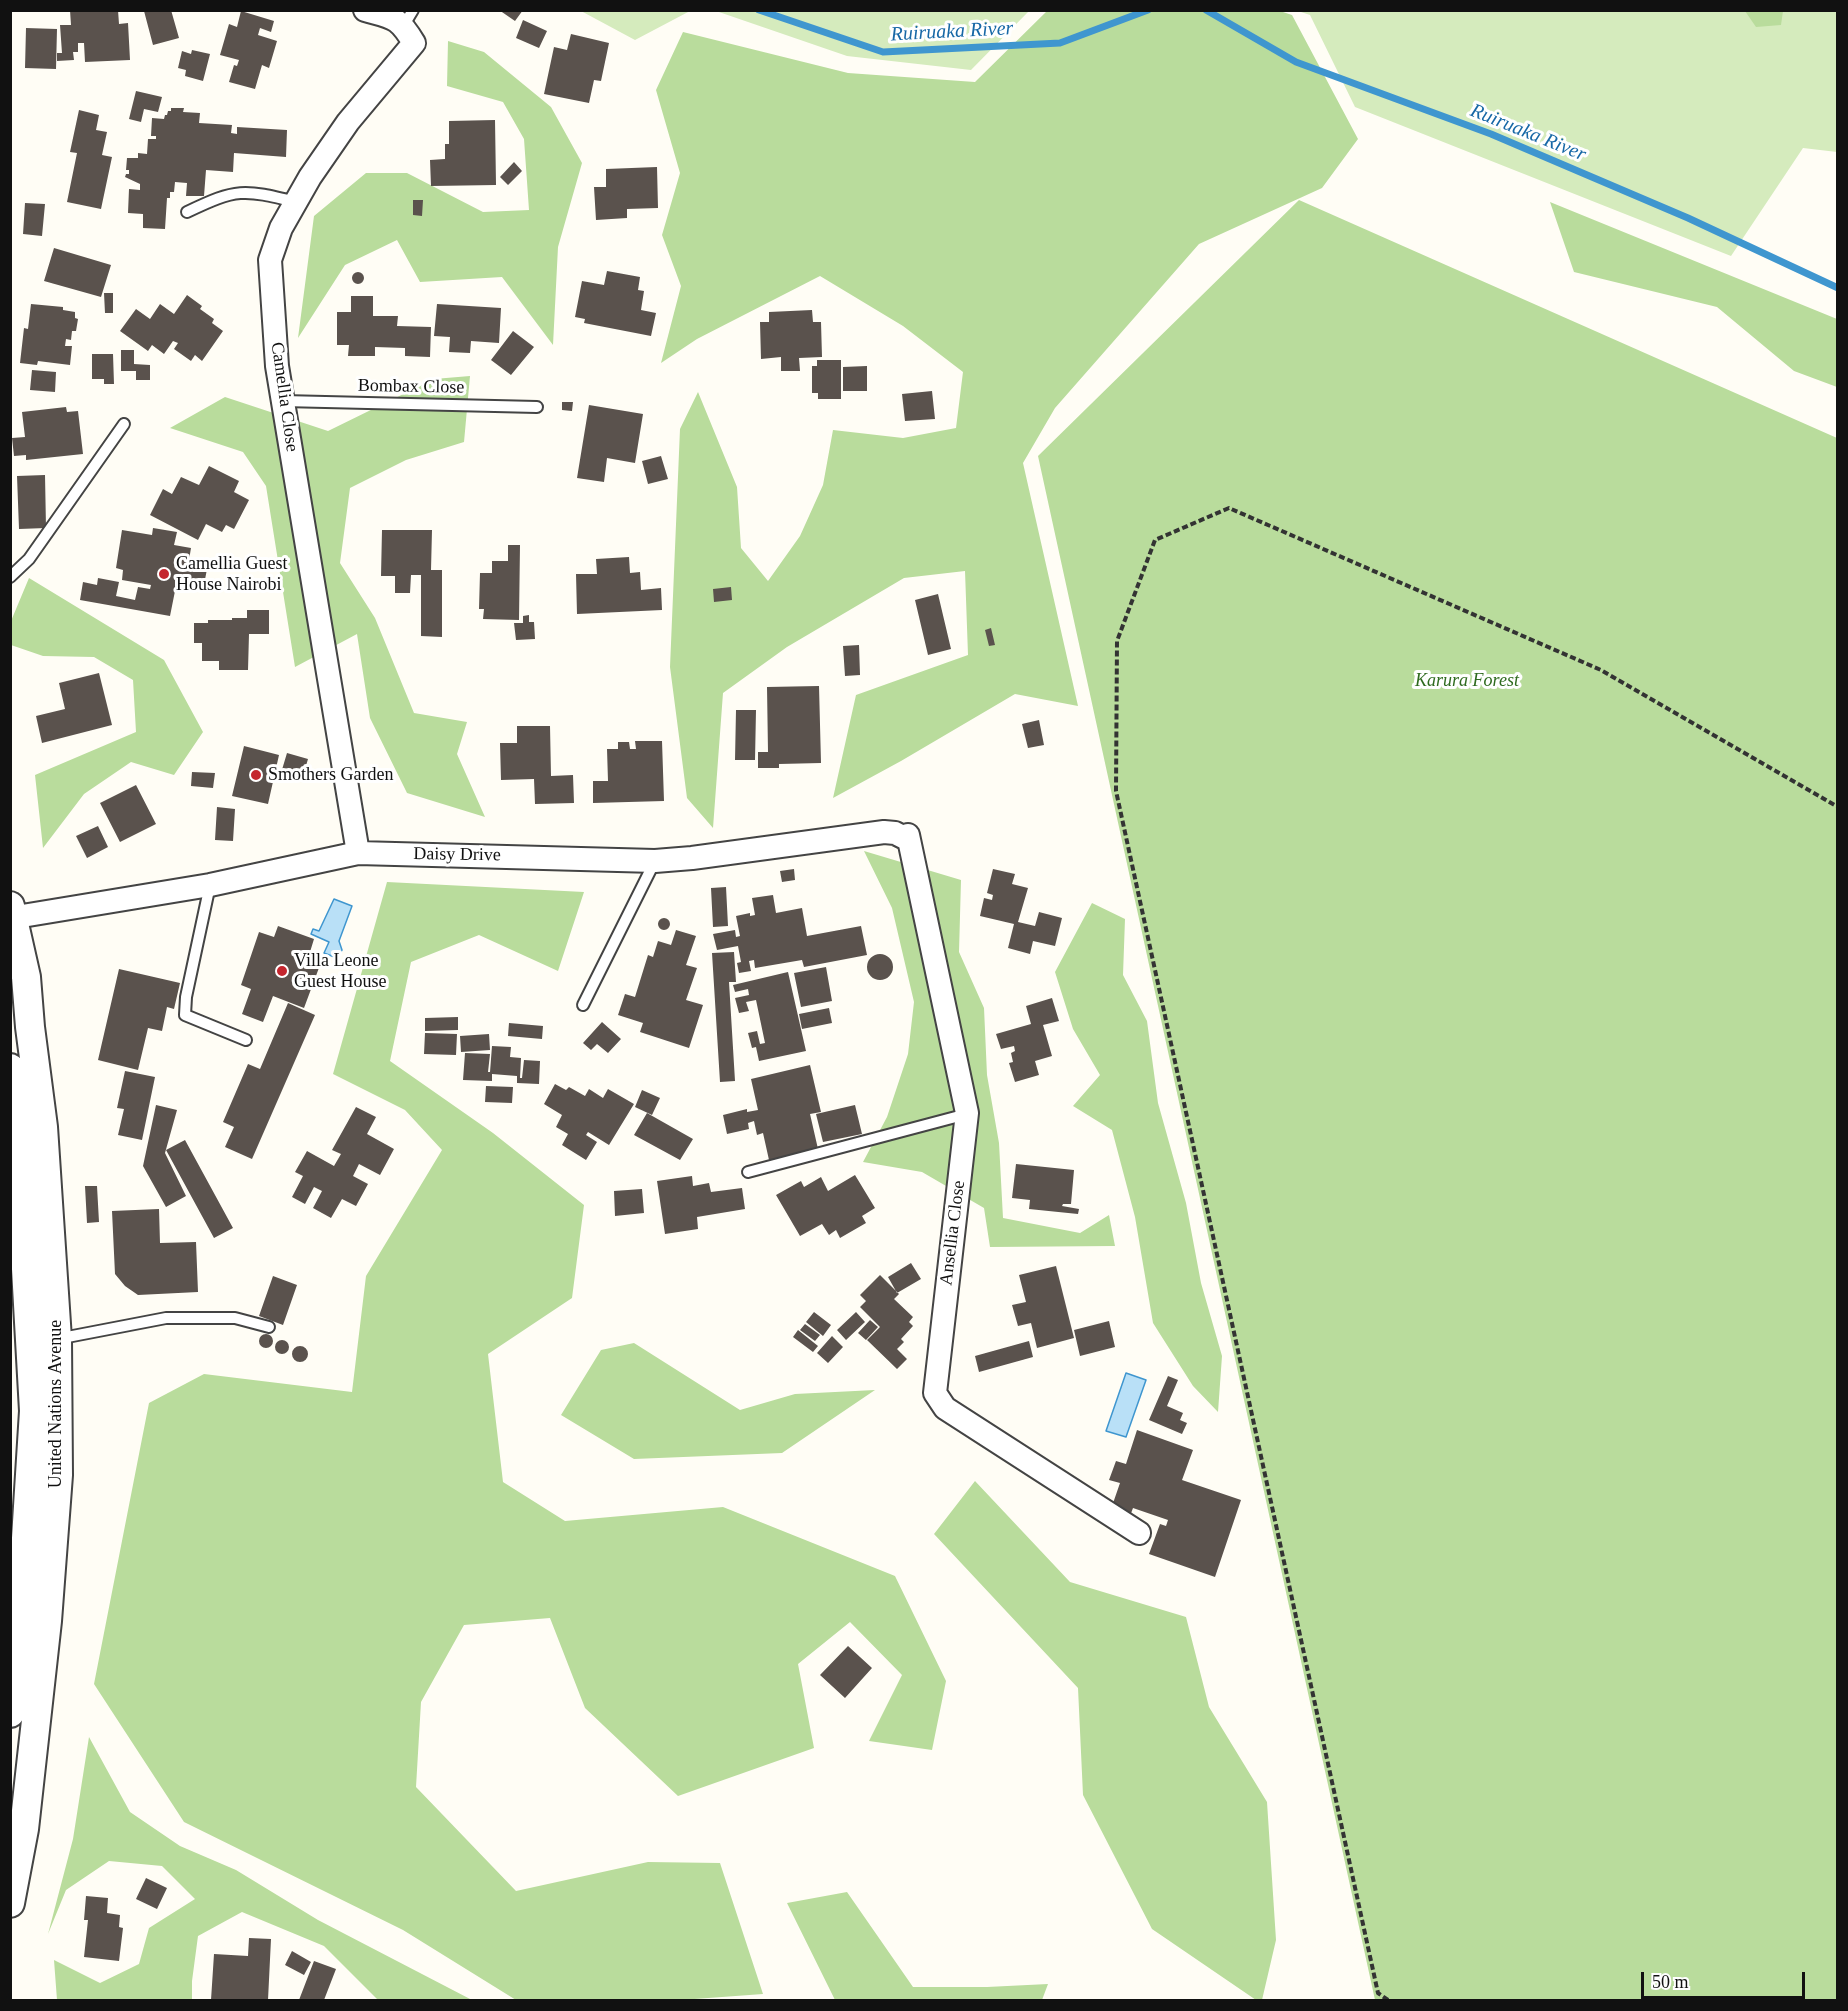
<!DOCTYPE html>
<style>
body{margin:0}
#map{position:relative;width:1848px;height:2011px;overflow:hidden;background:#fffdf5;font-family:"Times New Roman",serif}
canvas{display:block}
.frame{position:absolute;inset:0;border:12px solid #111;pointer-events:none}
.scale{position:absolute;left:1641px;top:1972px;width:164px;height:27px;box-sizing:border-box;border:3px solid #111;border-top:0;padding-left:8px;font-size:18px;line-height:21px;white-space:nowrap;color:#111;-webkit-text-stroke:4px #fff;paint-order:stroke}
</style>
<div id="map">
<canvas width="1848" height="2011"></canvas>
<div class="frame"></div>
<div class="scale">50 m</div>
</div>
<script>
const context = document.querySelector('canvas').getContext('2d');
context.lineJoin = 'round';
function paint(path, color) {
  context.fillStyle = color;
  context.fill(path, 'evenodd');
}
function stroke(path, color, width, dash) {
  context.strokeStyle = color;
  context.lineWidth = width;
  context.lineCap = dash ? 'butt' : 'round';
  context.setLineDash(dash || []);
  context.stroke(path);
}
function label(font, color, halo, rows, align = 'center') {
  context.font = font + ' "Times New Roman",serif';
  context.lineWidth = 6;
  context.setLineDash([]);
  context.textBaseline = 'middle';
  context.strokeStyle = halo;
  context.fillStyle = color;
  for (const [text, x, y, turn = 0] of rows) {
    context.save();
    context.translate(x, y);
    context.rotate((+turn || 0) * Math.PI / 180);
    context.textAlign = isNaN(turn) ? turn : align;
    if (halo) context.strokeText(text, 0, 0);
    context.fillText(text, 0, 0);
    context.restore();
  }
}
const green = new Path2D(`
 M581,11L690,10V11L635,40Z
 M716,11H1029L971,70L847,56Z
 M1298,11H1837V152L1803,148L1731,256L1355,107L1310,15Z`);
const forest = new Path2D(`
 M1277,10L1292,15L1358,139L1322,188L1199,244L1055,408L1023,463L1078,706L1015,694L901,761L833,798L856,695L968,655L965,571L904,578L787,647L723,693L713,828L687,798L670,667L680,429L698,392L737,487L741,548L768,581L800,536L823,485L833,430L903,438L956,428L963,372L903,326L820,276L697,339L661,363L681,286L662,235L680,173L656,90L683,32L848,73L975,82L1047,11Z
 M1745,11H1783L1781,25L1756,27Z
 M448,41L484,52L551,107L582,163L558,247L553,345L502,277L420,282L397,240L345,265L298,338L314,216L366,173H407L483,212L529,210L524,139L503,102L447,86Z
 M1299,200L1837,438V2000H1375L1038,456Z
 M1550,202L1837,319V387L1794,371L1717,307L1574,272Z
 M470,376L464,442L406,460L350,488L340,563L375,618L414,713L467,722L457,754L485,817L407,793L370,718L357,634L295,667L266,486L243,452L170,428L225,397L328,431L434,379Z
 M29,578L164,660L203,732L174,775L131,762L84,794L43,848L35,775L136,732L133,680L94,657L43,656L11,645V621Z
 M864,851L961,880L959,952L984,1008L987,1075L999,1143L1003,1218L1080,1233L1109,1215L1115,1246L990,1247L984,1208L922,1172L863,1162L887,1117L908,1054L914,1002L892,908Z
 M387,882L584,892L558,971L479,935L411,962L390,1061L493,1133L584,1205L572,1298L488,1354L503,1482L565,1521L723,1507L895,1576L946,1681L932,1750L869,1741L902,1675L850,1622L798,1664L814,1748L678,1796L585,1708L550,1618L464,1625L421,1702L416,1787L516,1891L648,1862L720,1863L763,1994L681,2000H516L403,1930L184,1822L94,1684L149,1403L204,1374L352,1392L366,1276L442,1150L405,1110L333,1074Z
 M1092,903L1125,919L1123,975L1147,1021L1158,1103L1186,1203L1201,1283L1222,1356L1218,1412L1193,1386L1153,1323L1135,1217L1112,1130L1073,1106L1100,1075L1073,1029L1055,972Z
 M634,1343L740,1410L795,1394L875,1390L782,1453L634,1459L561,1415L601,1350Z
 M975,1481L1070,1582L1186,1617L1209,1707L1267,1802L1276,1940L1262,2000H1256L1152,1929L1083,1795L1078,1688L934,1534Z
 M89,1737L130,1812L180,1846L236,1870L318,1920L472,2000H378L324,1946L242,1912L198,1936L192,1981V2000H57L54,1960L100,1983L139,1964L149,1928L195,1899L162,1866L109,1861L66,1890L48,1934L73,1839Z
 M847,1892L913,1987H987L1048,1984L1042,2000H835L787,1903Z`);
const water = new Path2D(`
 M334,899L352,906L339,941L342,950L337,958L324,953L329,942L311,934L313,929L319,931Z
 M1126,1373L1146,1380L1126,1437L1106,1431Z`);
const stream = new Path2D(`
 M759,10L883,52L1060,43L1148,10
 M1206,10L1296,62L1491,134L1688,218L1838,288`);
const building = new Path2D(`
 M70,10H118L119,24L128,23L130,60L85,62L84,43H78V52H73L74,60L57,61V53H62L60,25H71Z
 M171,10L179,38L153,45L144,11Z
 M499,10H523L515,21Z
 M241,11L274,21L271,32L260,28L258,35L277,41L269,68L262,65L255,89L229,82L234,65L237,66L239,60L220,55L229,24L237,27Z
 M523,20L547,31L539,48L516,38Z
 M26,28L57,29L56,69L25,68Z
 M571,34L609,43L601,81L594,80L589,103L544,94L554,47L567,50Z
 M192,50L210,54L203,81L185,76L186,70L178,68L182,51L191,54Z
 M136,91L162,97L158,112L144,109L141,122L129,119Z
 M171,108H184L183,112L200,113L199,123L232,125L231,133L237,134V127L287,130L286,157L234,153L233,172L206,170L204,196H186L187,183L175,182L174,192H170V198H167L165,229L143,228V214L128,213L129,189L140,190V184L125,177L126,174H129V170H126L127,158H138V153L147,154L148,139H156V136H151L152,118L164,119L165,115H167L168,111H171Z
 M79,110L99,115L96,130L107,132L102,155L112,157L101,209L67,202L77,153L70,152Z
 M495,120L496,185L431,186L430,160L445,159V144H449V121Z
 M514,162L522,171L508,185L500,177Z
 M657,167L658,208L627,209V218L596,220L594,187H606V169Z
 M413,200H423L422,216L413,215Z
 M25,203L45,204L42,236L23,234Z
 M54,248L111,265L101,297L44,281Z
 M607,271L640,277L638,290L644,291L641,310L656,313L651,336L584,323L585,319L575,317L582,281L604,285Z
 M352 278a6 6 0 1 1 12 0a6 6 0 1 1-12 0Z
 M104,293H113V313H105Z
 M187,295L202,306L200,309L214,319L212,323L223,331L202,361L195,355L191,361L174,349L178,343L173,341L164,354L152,345L148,351L120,331L136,309L150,319L160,304L174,314Z
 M351,296H373V316H398L397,326L431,327L430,357L405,356V348L375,347V356H348L349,345H337V312H351Z
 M31,304L63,307V310L75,312V318L78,319L76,331H72L71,340L66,339L65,346H72L70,365L38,361L37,365L20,363L24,328L28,329Z
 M437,304L501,308L499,343L471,341L470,353L449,352L450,337L434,336Z
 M812,310L813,322H821L822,357L799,358L800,371H781V357L761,359L760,322H769V312Z
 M513,331L534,347L511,375L491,360Z
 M121,350H134V364L150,365V380H136V371H121Z
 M92,354H113L114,384H104V379H92Z
 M817,360H841V399H818V393H812V366H817Z
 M867,366V391H843V367Z
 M32,370L56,372L55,392L30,390Z
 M932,391L935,419L905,421L902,394Z
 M562,402H573L572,411L562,410Z
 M589,405L643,414L635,463L607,458L604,482L577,478Z
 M66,407L67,412L78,411L83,454L26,460V455L14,456L12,438L25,437L22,412Z
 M661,456L668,479L648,484L642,461Z
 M209,466L239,481L234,492L249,500L234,529L226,525L222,532L206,524L198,540L150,515L163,489L172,494L181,477L199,485Z
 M45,475L46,528L19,529L17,476Z
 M153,528L177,532L174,545L191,548L188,566L207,569L203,590L176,586L170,616L80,600L83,582L97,585L98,578L119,582L116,596L135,600L138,587L150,589L151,585L122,580L123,570L116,568L122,530L152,535Z
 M382,530H432L431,570H442V637L421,636V575H411L410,593H395V576H381Z
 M508,545H520L519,620L483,619L484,609H479L480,573H492V561H508Z
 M629,557L630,573L640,572L641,590L661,588L662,610L577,614L576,574H597L596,559Z
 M731,587L732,600L714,602L713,589Z
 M938,594L951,649L928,655L915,600Z
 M247,610H269V634H249L248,670H219V661H202V643H194V623H208V620H232V618H247Z
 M529,615V622H534L535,639L516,640L514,623H523V616Z
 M991,628L995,645L989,646L985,630Z
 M859,645L860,675L845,676L843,646Z
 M99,673L112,725L42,743L36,716L65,709L59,683Z
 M819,686L821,763L779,764V768H758V752H768L767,687Z
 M736,710H756L755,760H735Z
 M1039,720L1044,745L1028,748L1022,724Z
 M517,726H550L551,776L573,775L574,803L535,804L534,779L501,780L500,743H517Z
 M635,741H662L664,801L593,803V781H608L607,749H618V742H629L630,749H636Z
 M244,746L279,755L268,804L232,796Z
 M287,753L308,759L302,779L281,773Z
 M192,772L215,773L213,788L191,786Z
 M136,785L156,824L120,842L100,803Z
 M217,807L235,809L233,841L215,840Z
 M98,826L108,847L87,858L76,836Z
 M794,869L795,880L782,882L780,871Z
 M993,869L1015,874L1012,884L1028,888L1018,922L1035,926L1039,912L1062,918L1055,946L1033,941L1030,954L1008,948L1014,924L980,916L984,898L992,900L993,895L987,893Z
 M726,887L728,926L713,927L711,888Z
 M773,895L776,913L802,908L807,936L861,926L867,955L804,967L802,960L755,968L754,960L749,961L751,971L739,973L737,963L741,962L738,946L717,950L713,934L735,930L736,937L740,936L736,916L750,913V916L755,915L752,898Z
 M658 924a6 6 0 1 1 12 0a6 6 0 1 1-12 0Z
 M278,926L314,939L310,952L323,957L304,1008L273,996L263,1022L242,1014L251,989L241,985L259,932L274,937Z
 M676,930L696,936L686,965L697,968L686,1000L703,1005L689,1048L640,1032L643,1023L618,1015L625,994L635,997L648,955L653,957L658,941L671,945Z
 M734,952L736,982H729L735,1081L720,1082L712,953Z
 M867 967a13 13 0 1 1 26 0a13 13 0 1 1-26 0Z
 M826,967L832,1001L801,1007L794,973Z
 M119,969L180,983L174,1009L167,1007L162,1031L148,1028L138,1070L98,1060Z
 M788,972L806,1051L759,1061L756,1047L752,1048L748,1033L757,1031L760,1044L765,1043L756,1000L746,1002L749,1011L739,1013L735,998L749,995L748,989L735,992L733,985Z
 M1052,998L1059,1021L1043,1025L1052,1056L1035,1061L1039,1075L1015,1082L1009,1063L1013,1062L1011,1053L1015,1051L1014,1046L1001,1049L996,1034L1031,1024L1026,1006Z
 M288,1003L315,1015L252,1159L225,1147L234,1127L223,1122L248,1064L260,1069Z
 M829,1008L832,1023L802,1029L799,1014Z
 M458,1017V1030L425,1031V1018Z
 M602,1022L621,1039L608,1053L597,1044L591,1050L583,1043Z
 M509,1023L543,1026L542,1039L508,1036Z
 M425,1033L457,1034L456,1055L424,1054Z
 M489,1034L490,1050L461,1052L460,1036Z
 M492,1046L511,1047L510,1057L521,1058L520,1078H522L524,1060L540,1061L539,1084L517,1083V1076L492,1074V1081L463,1080L465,1053L490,1054L488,1072H490Z
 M810,1065L821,1112L810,1114L818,1149L769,1160L763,1133L757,1135L754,1121L748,1123L749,1129L727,1134L723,1115L747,1109V1112L758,1110L751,1079Z
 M125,1071L155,1077L142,1140L118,1135L124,1109L117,1108Z
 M555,1084L566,1090L569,1087L585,1096L589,1089L603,1098L608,1089L634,1104L609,1145L588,1132L586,1135L597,1142L586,1160L562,1145L568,1134L556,1127L562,1115L544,1104Z
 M486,1086L513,1087L512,1103L485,1102Z
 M642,1090L660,1098L652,1115L635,1107Z
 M156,1105L177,1110L165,1153L186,1196L166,1207L143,1166Z
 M855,1105L862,1134L823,1142L816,1114Z
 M356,1107L376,1117L367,1134L394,1149L380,1175L359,1164L353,1176L368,1184L356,1206L342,1199L331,1218L313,1208L322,1191L314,1187L305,1204L292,1197L303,1176L295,1172L307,1151L334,1166L341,1154L332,1150Z
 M647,1113L693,1139L680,1160L634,1135Z
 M185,1140L233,1228L214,1238L166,1150Z
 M1016,1164L1074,1170L1071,1204H1063L1062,1206L1079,1209L1078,1214L1029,1209L1030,1200L1012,1198Z
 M855,1175L875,1208L862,1216L866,1223L840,1238L836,1230L829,1235L822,1224L800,1236L776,1195L801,1181L804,1187L821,1177L828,1191Z
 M692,1176L693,1186L709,1183L711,1192L742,1188L745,1209L697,1217L698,1229L665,1234L657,1181Z
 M85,1186H97L99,1222L87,1223Z
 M642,1189L644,1213L615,1216L614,1191Z
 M159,1209L160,1243L196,1242L198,1292L138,1295L125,1286L115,1274L112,1211Z
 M911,1263L921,1279L897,1293L888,1277Z
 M1056,1266L1074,1338L1037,1348L1031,1323L1018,1326L1012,1305L1026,1302L1019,1275Z
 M880,1275L899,1294L894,1299L913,1317L909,1322L913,1326L901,1339L904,1342L897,1349L907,1359L897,1369L867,1340L880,1327L860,1307L866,1301L860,1295Z
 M273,1276L297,1285L283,1325L259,1316Z
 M814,1312L831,1325L823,1336L806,1322Z
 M856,1312L865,1322L846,1340L837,1330Z
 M870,1320L878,1327L866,1340L858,1333Z
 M1109,1321L1115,1347L1080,1356L1074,1330Z
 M805,1324L820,1335L815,1341L800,1330Z
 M798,1330L818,1346L813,1352L793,1337Z
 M259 1341a7 7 0 1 1 14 0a7 7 0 1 1-14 0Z
 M832,1336L843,1347L828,1363L817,1353Z
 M275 1347a7 7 0 1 1 14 0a7 7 0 1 1-14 0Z
 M1029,1341L1033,1357L979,1372L975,1356Z
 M292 1354a8 8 0 1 1 16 0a8 8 0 1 1-16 0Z
 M1168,1376L1178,1380L1167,1406L1183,1413L1180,1420L1187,1423L1182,1434L1149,1420Z
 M1137,1430L1193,1450L1182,1480L1241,1500L1215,1577L1149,1554L1160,1524L1166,1526L1168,1520L1133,1508L1130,1516L1111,1509L1120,1483L1109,1480L1116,1461L1126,1464Z
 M848,1646L872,1668L845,1698L820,1675Z
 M146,1878L167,1888L157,1909L136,1899Z
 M86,1896L108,1898L107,1913L120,1915L119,1927L123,1928L119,1961L84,1957L88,1920H84Z
 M249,1938L271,1939L268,2000H211L214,1954L248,1956Z
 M292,1951L311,1962L304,1975L285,1965Z
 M314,1961L336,1969L324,2000H299Z`);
const path = new Path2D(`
 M1388,2000L1378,1993L1116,791L1117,641L1155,540L1229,508L1601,670L1838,807`);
const service = new Path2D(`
 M404,25L413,10
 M187,212C237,188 243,189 296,202
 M283,401L537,407
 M10,577L29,559L124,424
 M210,885L186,997L185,1015L246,1040
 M583,1005L655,861
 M748,1172L967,1114
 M57,1339L166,1318H235L269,1327`);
const minor = new Path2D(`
 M358,853L277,366L270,260L281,228L310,177L348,122L414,43C398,16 393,18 365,10
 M10,918L210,885L358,853L655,861L692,858L884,832L895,833L905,838L908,835L967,1113L935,1393L945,1408L1139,1533`);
const tertiary = new Path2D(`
 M10,906L26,977L30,1027L43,1127L57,1339L58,1475L47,1621L24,1829L10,1903
 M10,1068L19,1144L34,1411L22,1602L10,1713`);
const markers = [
 [164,574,6,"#c4262e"],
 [256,775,6,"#c4262e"],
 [282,971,6,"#c4262e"]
];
const streetNames = [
 ["Bombax Close",411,387,1],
 ["Camellia Close",284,397,82],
 ["Daisy Drive",457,855,1],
 ["Ansellia Close",953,1233,-83],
 ["United Nations Avenue",56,1404,-90]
];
const poiNames = [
 ["Camellia Guest",176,564],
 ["House Nairobi",176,585],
 ["Smothers Garden",268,775],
 ["Villa Leone",294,961],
 ["Guest House",294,982]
];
const parkNames = [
 ["Karura Forest",1467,681]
];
const waterNames = [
 ["Ruiruaka River",952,32,-3],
 ["Ruiruaka River",1528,133,22]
];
paint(green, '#d5ebbd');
paint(forest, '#b9dc9c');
paint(water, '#b9e0f7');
stroke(water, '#3f96cf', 1.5);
stroke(stream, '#3f96cf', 7);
paint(building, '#5a524d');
stroke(service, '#444', 14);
stroke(minor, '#444', 26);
stroke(tertiary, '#444', 32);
stroke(path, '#333', 4, [6, 3]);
stroke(service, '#fff', 10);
stroke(minor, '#fff', 22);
stroke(tertiary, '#fff', 28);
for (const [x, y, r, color] of markers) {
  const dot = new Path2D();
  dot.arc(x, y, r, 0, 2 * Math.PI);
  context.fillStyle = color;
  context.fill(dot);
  stroke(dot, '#fff', 2);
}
label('18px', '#111', '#fff', streetNames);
label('18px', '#111', '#fff', poiNames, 'left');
label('italic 18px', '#2f6b1f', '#fff', parkNames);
label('italic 20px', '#1768a6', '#fff', waterNames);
</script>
